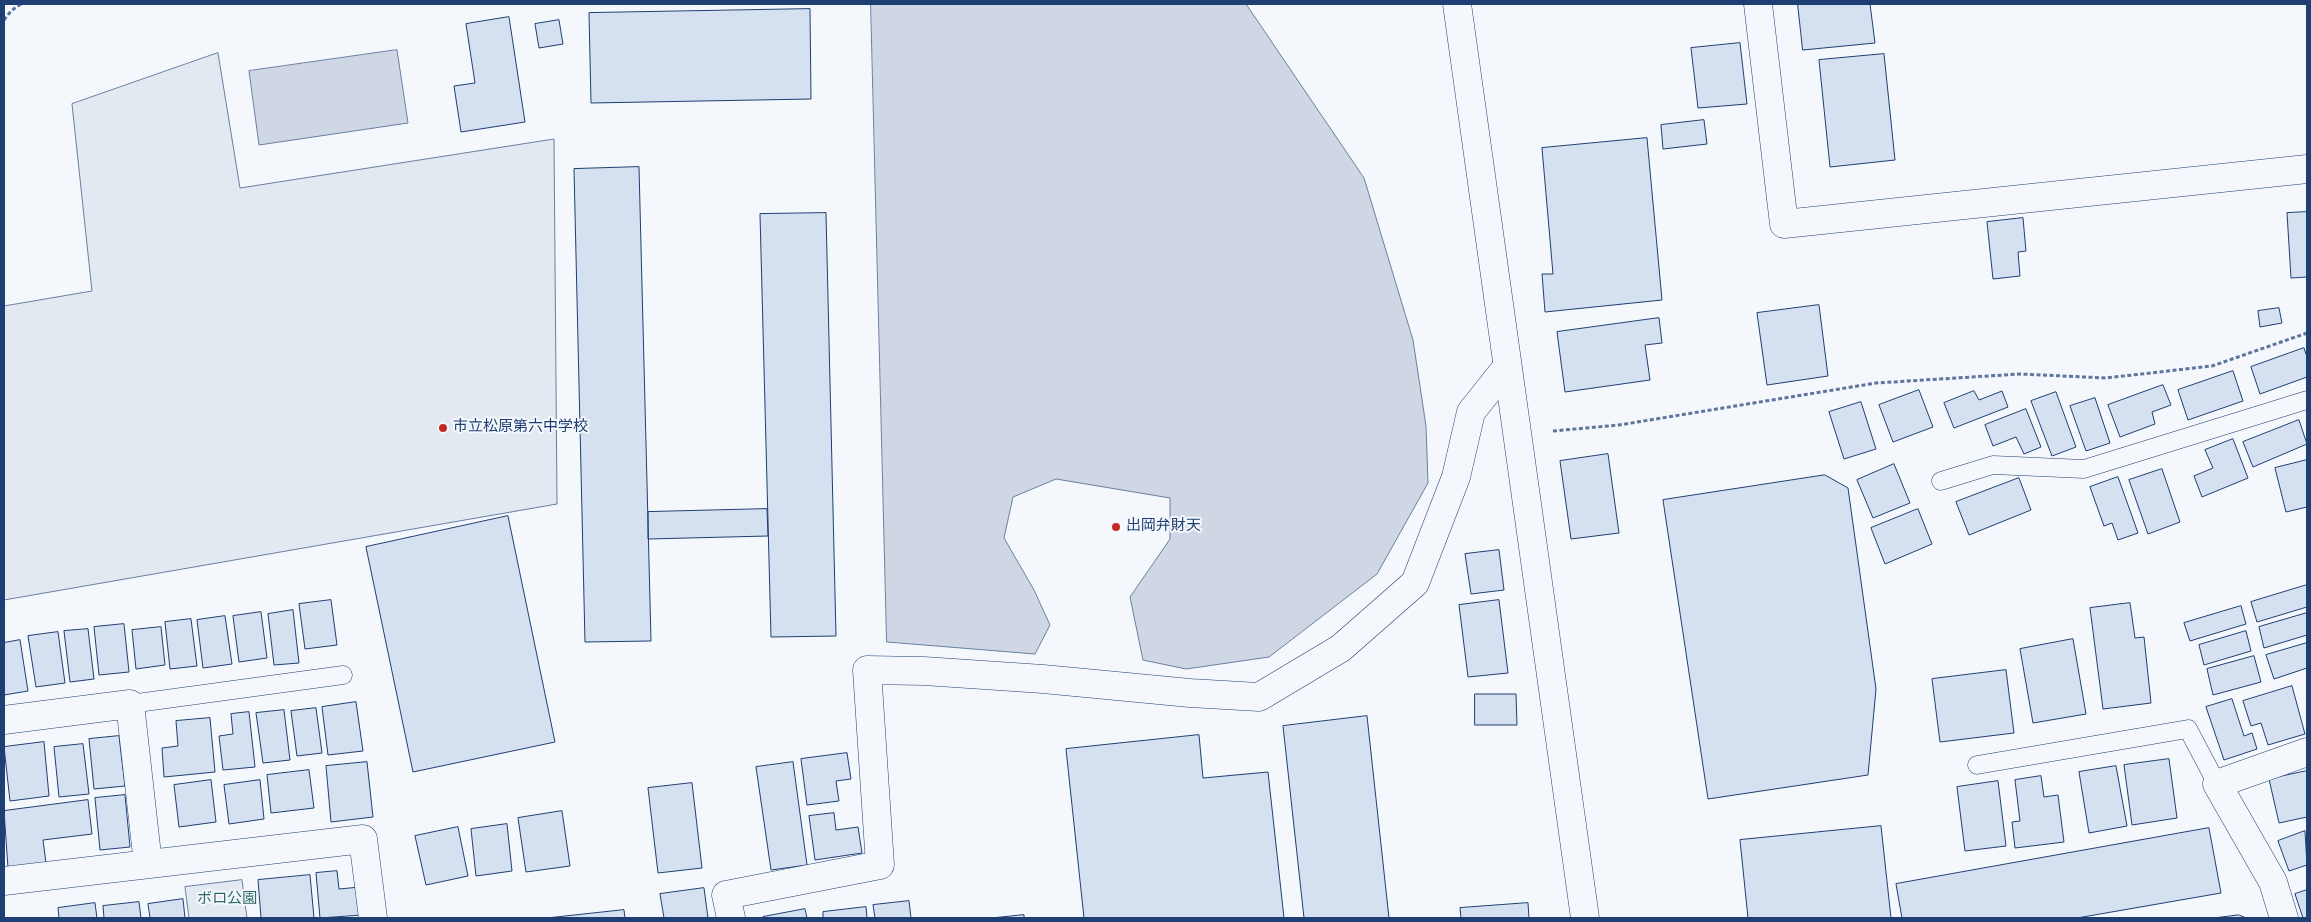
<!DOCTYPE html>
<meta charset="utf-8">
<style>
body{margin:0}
#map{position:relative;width:2311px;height:922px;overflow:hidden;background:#f4f7fb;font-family:"Source Sans 3",sans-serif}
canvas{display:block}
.frame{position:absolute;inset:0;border:5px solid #1d3f73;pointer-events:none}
</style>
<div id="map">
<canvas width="2311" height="922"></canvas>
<div class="frame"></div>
</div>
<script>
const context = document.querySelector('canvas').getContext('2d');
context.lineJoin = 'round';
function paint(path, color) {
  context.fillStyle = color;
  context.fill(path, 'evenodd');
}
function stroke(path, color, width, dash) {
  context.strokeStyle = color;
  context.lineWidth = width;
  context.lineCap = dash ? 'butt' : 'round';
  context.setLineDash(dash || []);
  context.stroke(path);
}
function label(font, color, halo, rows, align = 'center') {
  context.font = font + ' "Source Sans 3","Noto Sans JP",sans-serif';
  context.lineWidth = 4;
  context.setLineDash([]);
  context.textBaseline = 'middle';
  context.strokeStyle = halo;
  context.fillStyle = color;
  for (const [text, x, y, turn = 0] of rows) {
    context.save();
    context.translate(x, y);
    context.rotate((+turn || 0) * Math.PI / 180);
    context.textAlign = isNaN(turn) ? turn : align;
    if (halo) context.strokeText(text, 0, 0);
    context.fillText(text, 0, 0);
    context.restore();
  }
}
const green = new Path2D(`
 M218,53L240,188L554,139L557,504L4,600V306L92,291L72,104Z
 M242,880L247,918H189L185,887Z`);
const water = new Path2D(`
 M871,4H1246L1364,178L1413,340L1426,426L1428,483L1377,574L1269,657L1186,669L1143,660L1130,597L1170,539V498L1056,479L1013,497L1004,538L1034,590L1050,625L1035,654L887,642Z
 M397,50L408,123L259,145L249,71Z`);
const building = new Path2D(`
 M1798,4H1870L1875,43L1803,50Z
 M810,9L811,99L591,103L589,13Z
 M509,17L525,122L461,132L454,86L475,83L466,24Z
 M559,20L563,44L539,48L535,24Z
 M1740,43L1747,104L1698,108L1691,48Z
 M1884,54L1895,160L1830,167L1819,60Z
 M1704,120L1707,144L1663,149L1661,125Z
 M1647,138L1662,300L1545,312L1542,274H1553L1542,148Z
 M639,167L651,641L585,642L574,169Z
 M2307,212V277L2291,278L2287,213Z
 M826,213L836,636L771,637L760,214Z
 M2023,218L2026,251L2018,252L2020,276L1993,279L1987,222Z
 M1819,305L1828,376L1767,385L1757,313Z
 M2279,308L2282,323L2260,327L2258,311Z
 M1659,318L1662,343L1645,345L1650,380L1565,392L1557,332Z
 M2304,348L2307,357V377L2260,394L2251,367Z
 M2233,371L2243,401L2188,420L2178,390Z
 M2163,385L2171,405L2152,412L2155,424L2120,437L2108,405Z
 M1919,390L1933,427L1893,442L1879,405Z
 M1974,391L1979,400L2002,391L2008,407L1954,428L1944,403Z
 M2056,392L2076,447L2052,456L2031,401Z
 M2095,398L2110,443L2086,451L2070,406Z
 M1861,402L1876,449L1844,459L1829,412Z
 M2026,409L2041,447L2024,454L2016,437L1993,446L1985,425Z
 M2299,420L2307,444L2253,467L2243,442Z
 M2233,439L2248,478L2202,497L2194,476L2213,468L2205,450Z
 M1608,454L1619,533L1571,539L1560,461Z
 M2307,460V507L2286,512L2275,468Z
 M1894,464L1910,503L1873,518L1857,480Z
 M2162,469L2180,522L2148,534L2129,480Z
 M1825,475L1848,488L1876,689L1868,775L1708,799L1663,500Z
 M2118,477L2138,533L2118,540L2112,523L2104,526L2090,487Z
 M2019,478L2031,510L1969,535L1956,502Z
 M767,509L768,536L648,539V512Z
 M1918,509L1932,544L1885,564L1871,528Z
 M508,516L555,742L413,772L366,547Z
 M1499,550L1504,590L1471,594L1465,554Z
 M2307,585V607L2257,622L2251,602Z
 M331,600L337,645L305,649L299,604Z
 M1499,600L1508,673L1468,677L1459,605Z
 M2130,603L2135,638L2144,637L2151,703L2103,709L2090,608Z
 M2241,606L2246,624L2190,641L2184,623Z
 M293,610L299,663L274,665L268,614Z
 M261,612L267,658L239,662L233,616Z
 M2307,613V635L2264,648L2259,627Z
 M225,616L232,664L203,668L197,620Z
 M191,619L197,666L170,669L165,622Z
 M124,624L129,672L99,675L94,627Z
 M161,627L165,665L136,669L132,630Z
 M88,629L94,679L70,682L64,631Z
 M2246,631L2251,651L2204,665L2199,645Z
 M58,632L65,683L36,687L28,636Z
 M2073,639L2086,714L2033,723L2020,649Z
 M20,640L28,691L4,695V643Z
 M2307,643V668L2274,679L2266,655Z
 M2254,656L2261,682L2213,695L2207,669Z
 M2006,670L2014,733L1940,742L1932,679Z
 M2292,686L2305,734L2268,745L2261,723L2251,726L2243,701Z
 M1475,694H1516L1517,725H1475Z
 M2232,699L2244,736L2252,733L2257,749L2224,760L2206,707Z
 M356,702L363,751L328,755L322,707Z
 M316,708L322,753L297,756L291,711Z
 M284,710L290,760L263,763L256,713Z
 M249,712L255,767L223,770L219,736L233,734L231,714Z
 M1367,716L1389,918H1304L1283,726Z
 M210,718L215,772L164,777L162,748L178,746L176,721Z
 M1199,735L1203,778L1268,772L1284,918H1084L1066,749Z
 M119,736L125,786L94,789L89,739Z
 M44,742L49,796L10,801L4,747Z
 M83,744L89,794L59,797L54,747Z
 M847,753L851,779L836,781L839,801L807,805L801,759Z
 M2169,759L2177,818L2132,825L2124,765Z
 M367,762L373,817L331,822L326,766Z
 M793,762L807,865L771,870L756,767Z
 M2116,766L2127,826L2089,833L2079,772Z
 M309,770L314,808L271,813L267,775Z
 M2307,771V817L2279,823L2269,779Z
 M2041,776L2044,797L2058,795L2064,842L2015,848L2012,822L2020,821L2015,780Z
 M211,780L216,822L179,827L174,785Z
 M260,780L264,819L229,824L224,785Z
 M1998,781L2006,846L1965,851L1957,787Z
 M692,783L702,868L658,873L648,788Z
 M125,795L130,847L100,850L95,798Z
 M88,800L92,834L43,840L46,863L8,868L4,811Z
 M562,811L570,866L526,872L518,818Z
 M834,813L836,830L858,827L862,853L815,860L809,816Z
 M507,824L512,871L476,876L471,829Z
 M1881,826L1891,918H1748L1740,840Z
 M458,827L468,876L426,885L415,836Z
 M2209,828L2221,893L2077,918H1902L1896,884Z
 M2305,831L2307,865L2289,871L2278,841Z
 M337,871L339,889L360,887L362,915L320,918L316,873Z
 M310,875L314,918H261L258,880Z
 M704,888L708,918H664L660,894Z
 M2307,890V918H2303L2295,894Z
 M183,899L185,918H150L148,904Z
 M909,901L911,918H875L873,905Z
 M139,902L141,918H104L103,906Z
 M95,903L97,918H59L58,908Z
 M1528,903L1529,918H1461L1460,908Z
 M866,907L867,918H823V912Z
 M805,909L807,918H763V917Z
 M624,910L625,918H547Z
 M1024,915V918H992Z
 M2239,915L2246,918H2214Z`);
const path = new Path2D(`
 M4,20L11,11L21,4
 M1553,431L1619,425L1876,383L2020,374L2106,378L2212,366L2307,333`);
const lane = new Path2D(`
 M1941,481L1993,465L2084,469L2307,400
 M130,704L343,675
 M1977,765L2188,729L2217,784`);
const street = new Path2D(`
 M1758,4L1784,224L2307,169
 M4,720L130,704L148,864
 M4,881L363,839L373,918
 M731,918L726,895L880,865L867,670L924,671L1043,679L1190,693L1259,697L1341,648L1415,583L1456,477L1471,412L1507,367
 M2284,918L2273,882L2217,784L2307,752`);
const secondary = new Path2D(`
 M1457,4L1585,918`);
const markers = [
 [443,428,5,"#c62828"],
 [1116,527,5,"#c62828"]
];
const poiNames = [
 ["市立松原第六中学校",453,428],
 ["出岡弁財天",1126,527]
];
const parkNames = [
 ["ボロ公園",227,900]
];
paint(green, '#e3e9f0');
stroke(green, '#687fa3', 1);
paint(water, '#cfd7e4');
stroke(water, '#687fa3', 1);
paint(building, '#d5e0f0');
stroke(building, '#1d3f73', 1);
stroke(lane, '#1d3f73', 19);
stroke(street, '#1d3f73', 29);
stroke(secondary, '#1d3f73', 29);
stroke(path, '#5e769c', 3, [4, 2.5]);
stroke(lane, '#f4f7fb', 18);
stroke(street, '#f4f7fb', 28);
stroke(secondary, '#f4f7fb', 28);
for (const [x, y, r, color] of markers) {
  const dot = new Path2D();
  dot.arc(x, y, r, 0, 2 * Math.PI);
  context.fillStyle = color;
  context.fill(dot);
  stroke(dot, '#f4f7fb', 2);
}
label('15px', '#1d3f73', '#f4f7fb', poiNames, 'left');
label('15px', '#2c6c60', '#f4f7fb', parkNames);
</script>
